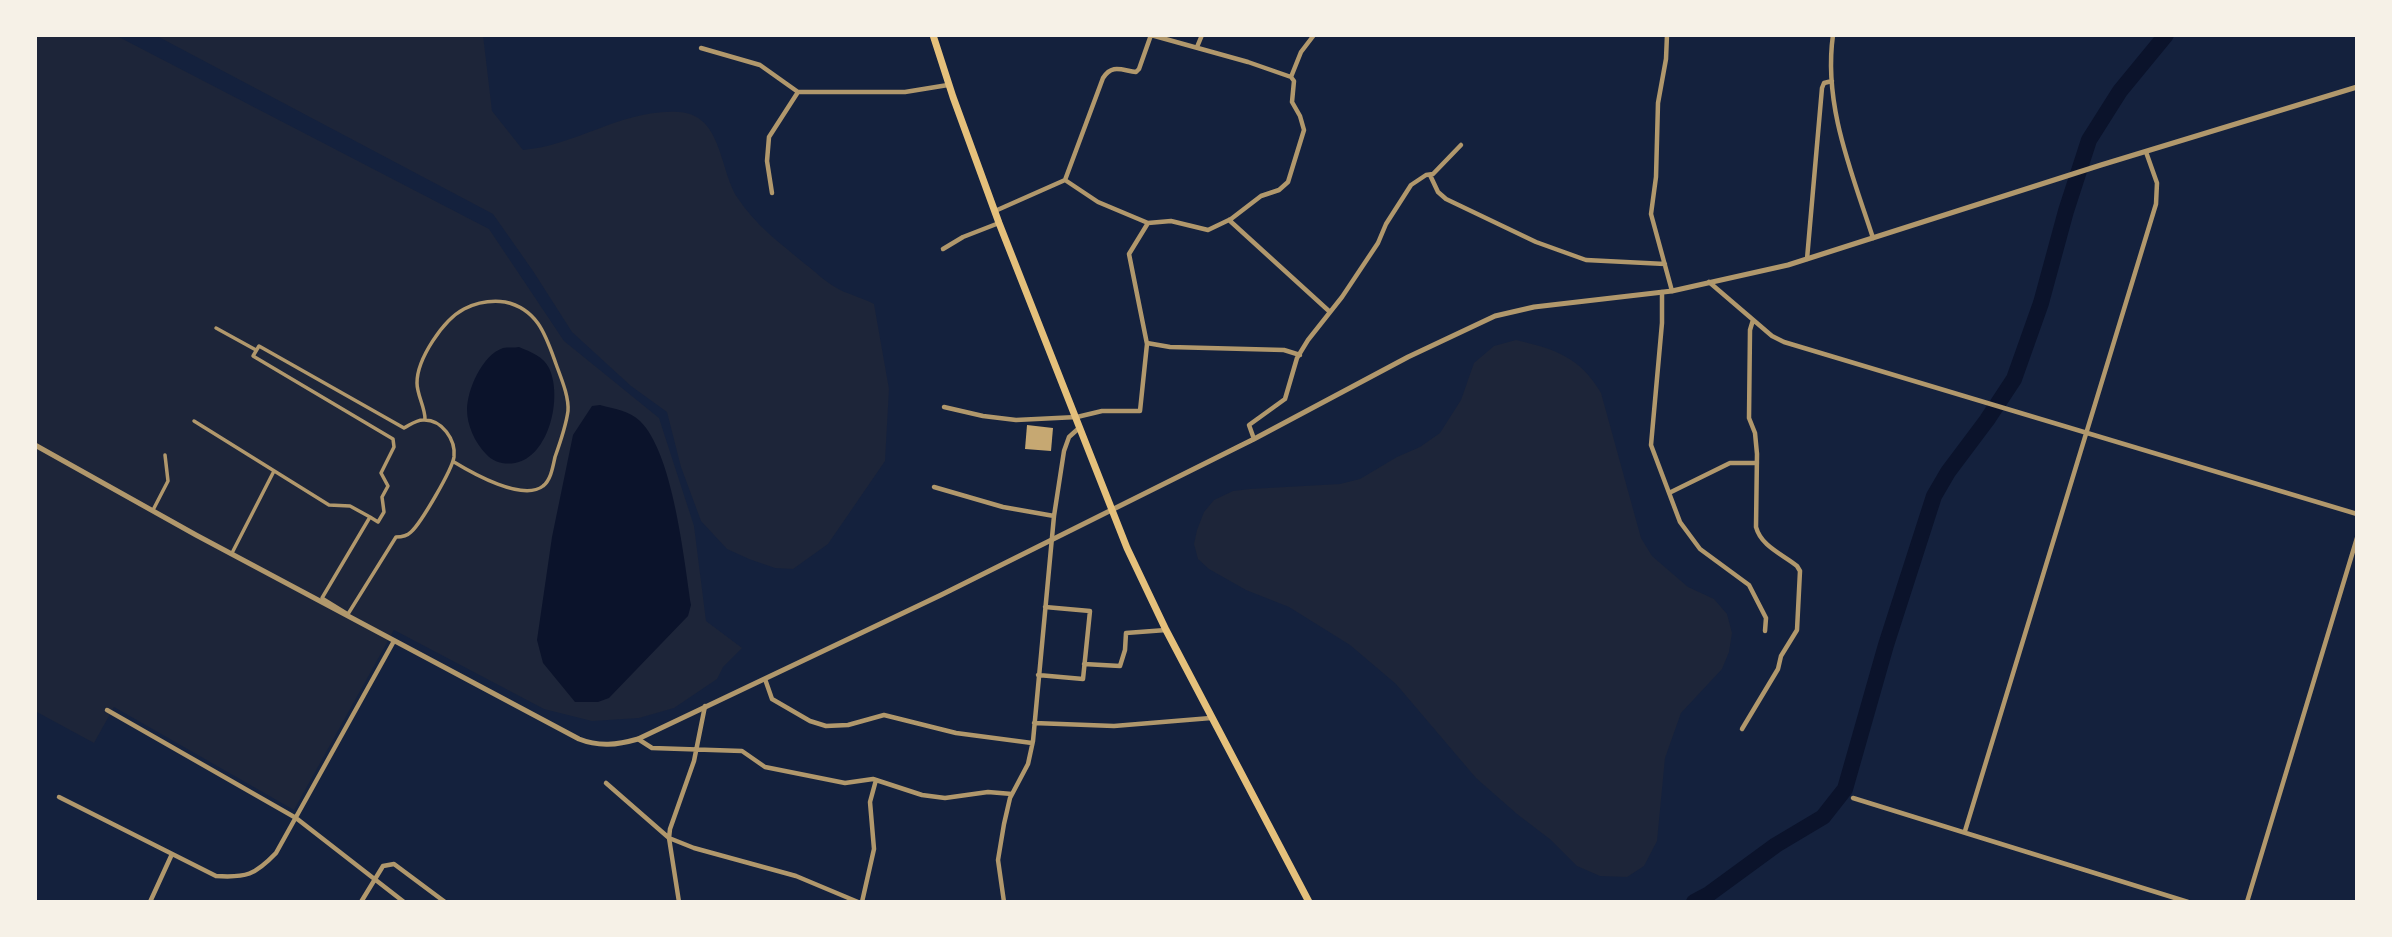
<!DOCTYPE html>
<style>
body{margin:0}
#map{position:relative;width:2392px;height:937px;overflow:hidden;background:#14213d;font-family:Overpass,sans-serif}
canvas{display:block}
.frame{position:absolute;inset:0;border:37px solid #f6f1e7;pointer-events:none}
</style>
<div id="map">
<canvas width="2392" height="937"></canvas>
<div class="frame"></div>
</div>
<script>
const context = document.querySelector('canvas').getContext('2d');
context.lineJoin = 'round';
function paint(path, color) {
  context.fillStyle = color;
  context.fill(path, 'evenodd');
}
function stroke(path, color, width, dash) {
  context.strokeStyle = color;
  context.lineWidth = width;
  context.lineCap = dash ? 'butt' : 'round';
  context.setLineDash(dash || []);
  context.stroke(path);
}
const green = new Path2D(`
 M35,35H115L489,229L564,341L659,418L694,526L706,621L742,648L723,667L717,679L674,708L639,718L592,721L544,709L394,630L294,810L114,707L94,743L35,711Z
 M155,35H483L492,111L523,150C576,146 622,109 678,112C722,114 719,168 737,197C755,225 780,243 805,264C815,271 824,281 835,287C846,294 861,297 874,304L889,389L885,461L828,544L793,569L775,568L749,559L727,549L701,521L681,467L667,412L631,386L572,332L533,271L493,214Z
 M1516,340C1555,349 1580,357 1601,393L1641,538L1652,556L1667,569L1688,587L1714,599L1727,614L1732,633L1729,652L1722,669L1681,713L1665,758L1657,841L1644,866L1627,877L1600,876L1577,866L1551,840L1517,814L1476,778L1396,684L1350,645L1289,607L1246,590L1209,569L1198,559L1194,544L1197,530L1204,512L1214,500L1233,491L1250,489L1340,484L1360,479L1397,457L1420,447L1440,433L1461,400L1474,363L1494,346Z`);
const water = new Path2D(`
 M519,347C531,352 544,357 549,368C563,397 549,457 515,463C504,465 493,462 486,454C475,443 467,425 467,410C467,390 482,355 503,348C508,347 514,348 519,347Z
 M600,405C615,409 628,410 640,421C673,453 684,559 691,605L688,616L609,698L598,702H575L543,663L537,640L552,537L573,435L592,406Z`);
const river = new Path2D(`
 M1694,902L1709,894L1776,845L1823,817L1845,789L1886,645L1934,496L1948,472L1987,420L2014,379L2041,303L2066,211L2089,140L2120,91L2166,35`);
const building = new Path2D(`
 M1027,425L1053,428L1051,451L1025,449Z`);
const pedestrian = new Path2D(`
 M216,328L256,350
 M259,346L404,428C410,425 416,420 423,420C442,419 456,440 454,457C452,470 421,523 411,532C407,536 401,537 396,537L348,614L322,598L370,517L378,522L384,512L382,497L388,486L381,473L394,447L393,439L253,356Z
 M425,419C425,407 417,395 417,383C417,359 443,320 464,309C478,302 490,300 505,302C538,309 546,336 556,364C561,378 569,396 568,411C566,426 560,443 555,457C553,466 551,480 543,486C523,502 472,473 454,462
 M194,421L329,505L350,506L370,517
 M153,510L168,481L165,455
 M232,553L274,471`);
const minor = new Path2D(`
 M1151,35L1139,69L1136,72C1121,70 1112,64 1103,78L1065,180L1098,202L1148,223L1171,221L1208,230L1231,219L1261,196L1279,190L1288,182L1304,130L1300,116L1292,102L1294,81L1291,77
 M1151,35L1248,62L1291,77L1301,52L1314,35
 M1667,35L1666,59L1658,103L1656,177L1651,214L1672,291
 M1833,35C1823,105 1852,173 1873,238
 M1197,47L1202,35
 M701,48L760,65L798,92
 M1430,175L1438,192L1446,199L1536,242L1586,260L1665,264
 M772,193L767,161L769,137L798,92H905L948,85
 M995,211L1065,180
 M1229,220L1330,312
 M943,249L963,237L999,223
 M1807,259L1822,88L1824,83L1832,81
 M1709,282L1772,336L1784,342L2357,514
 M1662,292V323L1651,445L1680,522L1700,549L1749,585L1766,618L1765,631
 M1147,343L1170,347L1284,350L1300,355
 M944,407L983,416L1016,420L1077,417L1102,411H1140L1147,344L1129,254L1148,223
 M1254,439L1249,425L1285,399L1297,358L1308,340L1342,297L1378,243L1386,224L1411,185L1426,175L1433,174L1461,145
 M934,487L1003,507L1054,516
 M1669,493L1730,463H1757
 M1084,664L1120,666L1125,650L1126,633L1166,630
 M1038,675L1083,679L1090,611L1045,607
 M765,679L772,699L810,721L826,726L848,725L884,715L956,733L1032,743
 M107,710L296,818L404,902
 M1034,723L1114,726L1211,718
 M1742,729L1778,669L1781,656L1797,630L1800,571L1797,566C1782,554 1761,546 1756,527L1757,454L1755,433L1749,418L1750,330L1753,320
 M638,739L652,748L742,751L765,767L845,783L873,779L922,795L945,798L988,792L1012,794
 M606,783L669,838L694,848L796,876L858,902
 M59,797L216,876C246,878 255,875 276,853L394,641
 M1853,798L2188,902
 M1965,831L2156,204L2157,183L2146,152
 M150,902L172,854
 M361,902L383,866L394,864L445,902
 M679,902L669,838L670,829L694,761L705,706
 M862,902L874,849L870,802L876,780
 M1004,902L998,860L1004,824L1010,798L1028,764L1033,741L1054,516L1064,451L1069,437L1079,428
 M2247,902L2357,538`);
const tertiary = new Path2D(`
 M35,445L196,535L579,739C599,747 617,745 638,739L941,595L1254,439L1408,357L1495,316L1534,307L1672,291L1788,265L2101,165L2357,87`);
const primary = new Path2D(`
 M933,35L953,97L999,223L1127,548L1166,630L1309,902`);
paint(green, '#1d2539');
paint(water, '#0b132b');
stroke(river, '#0b132b', 16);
paint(building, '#c6a872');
stroke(pedestrian, '#b1986c', 3.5);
stroke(minor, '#b1986c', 4.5);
stroke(tertiary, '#b1986c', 5);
stroke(primary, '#e5c07b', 7);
</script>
